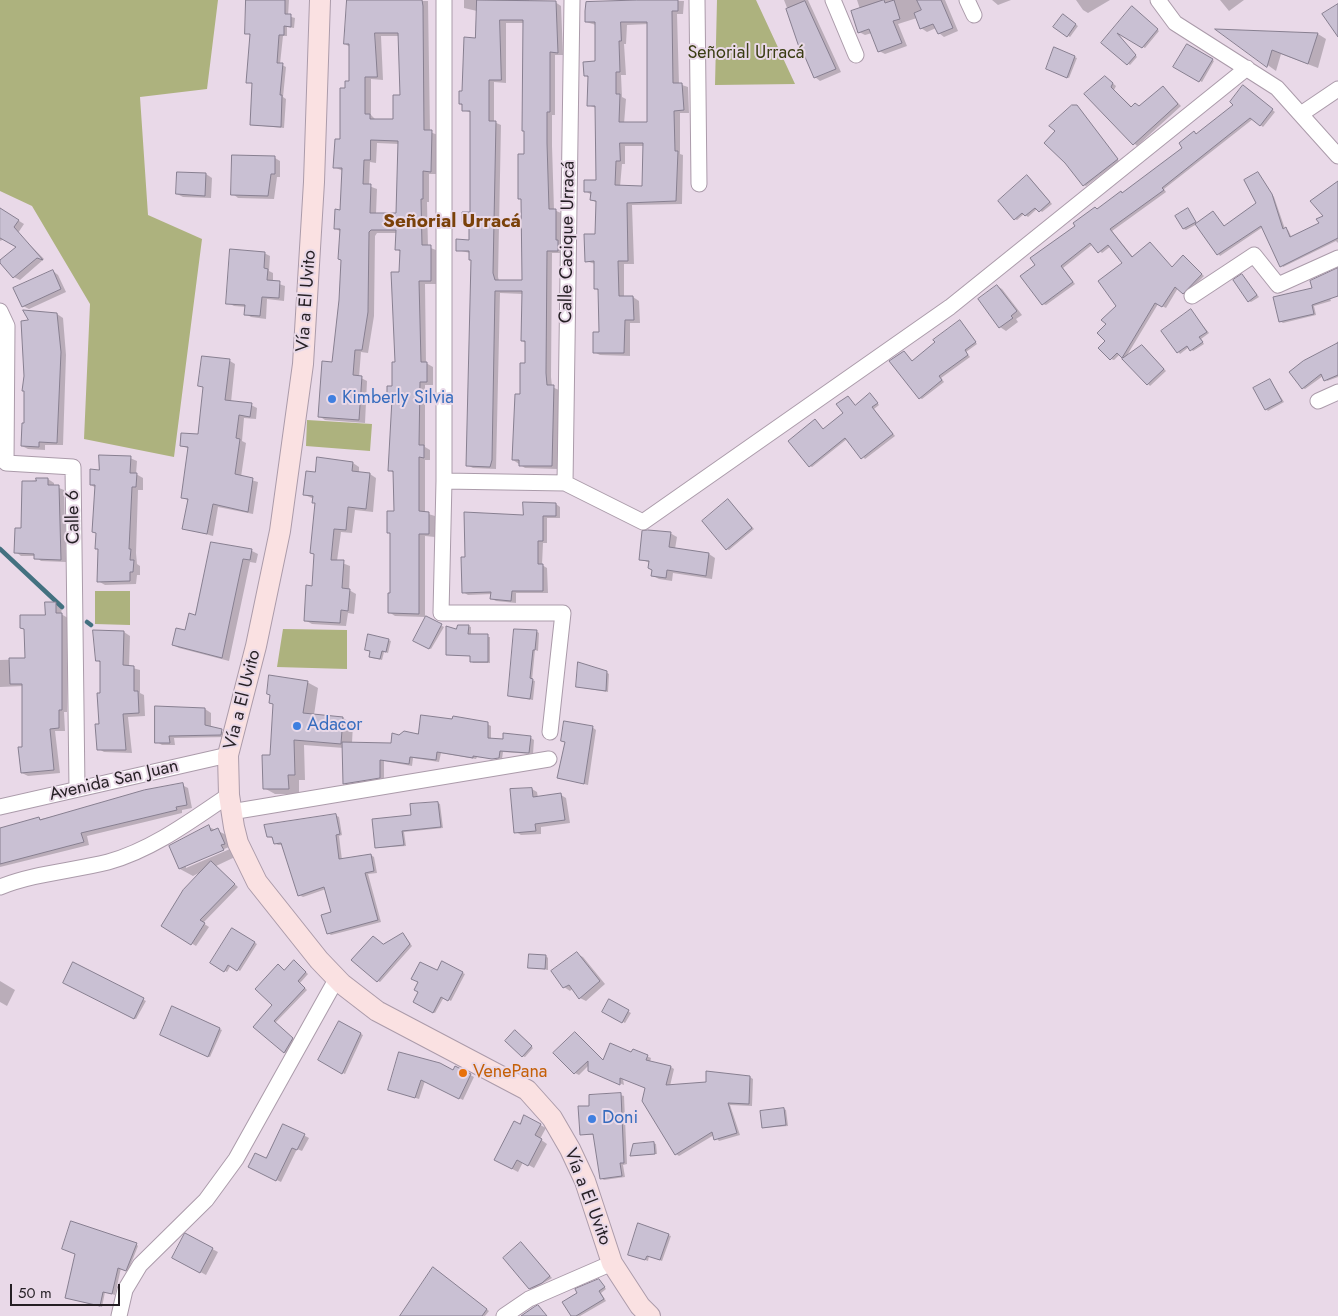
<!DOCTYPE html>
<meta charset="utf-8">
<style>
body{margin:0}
#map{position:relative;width:1338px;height:1316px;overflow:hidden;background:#e9d9e8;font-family:Jost,sans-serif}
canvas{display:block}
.scale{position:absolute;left:10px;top:1284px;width:110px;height:22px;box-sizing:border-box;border:2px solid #251f24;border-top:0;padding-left:6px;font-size:15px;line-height:18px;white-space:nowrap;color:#251f24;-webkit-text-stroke:4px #e9d9e8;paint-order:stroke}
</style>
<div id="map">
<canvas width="1338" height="1316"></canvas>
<div class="scale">50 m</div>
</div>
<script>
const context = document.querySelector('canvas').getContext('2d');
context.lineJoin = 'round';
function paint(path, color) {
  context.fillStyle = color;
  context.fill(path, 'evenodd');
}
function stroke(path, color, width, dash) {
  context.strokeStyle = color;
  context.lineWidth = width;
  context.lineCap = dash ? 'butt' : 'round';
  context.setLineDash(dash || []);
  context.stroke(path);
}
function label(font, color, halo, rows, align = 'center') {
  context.font = font + ' Jost,sans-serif';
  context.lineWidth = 4;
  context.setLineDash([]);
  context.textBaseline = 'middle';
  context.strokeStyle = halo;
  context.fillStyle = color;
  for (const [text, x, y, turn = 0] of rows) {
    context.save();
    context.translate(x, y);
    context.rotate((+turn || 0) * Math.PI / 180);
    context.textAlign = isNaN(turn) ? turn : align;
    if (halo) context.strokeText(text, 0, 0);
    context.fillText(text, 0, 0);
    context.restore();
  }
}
const green = new Path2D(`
 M0,0H218L207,89L140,97L148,215L202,239L174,457L84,439L90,304L32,206L0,191Z
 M717,0H756L795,84L715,85Z
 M307,420L372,424L370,451L306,446Z
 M95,591H130V625L95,624Z
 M283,629L347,630V669L277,667Z`);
const shadow = new Path2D(`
 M248,0H289L288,16L295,18L294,28L287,27V36H283L280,64L286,67L283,97L286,99L284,128L251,125L253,84L247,82L251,35L246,33Z
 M348,0L428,1L430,132L438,135L437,174H429V202H427L428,247L436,250L437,284H425L426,363L433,367V385H425V447L430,450V460H425V513L435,516V537L425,536V617L395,616L389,612L391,594V534L388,532L395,512L394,473L389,470L394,401L388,398L393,387L396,363L401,252L396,249L397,233H377L375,236L374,316L368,353L361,352L359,377L367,381L365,423L325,420L319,416L333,363L340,300L342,260L341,232L335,228L342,211L343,171L334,167L342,140L346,90L350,82V47L345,44ZM381,36H399L401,96L394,120H376L371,115V79L383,80ZM377,143L399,144L398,215L376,214L377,189L369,186L370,162L376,163Z
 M464,0H529V3L555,2L561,6L563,55H555V115H552V146L554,210L561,213L563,253H552L551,377L552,387L559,390L557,469L525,468L513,460L526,365V343L522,341L523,294L500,293L496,469L473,468L467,465L472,260L470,253L457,250L471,241V225L463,222L471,213L472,113L463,110V106L460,104L477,39V11L464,8ZM506,23H524L525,155L519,198L523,200V281H499L498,277L501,125L494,122V82L506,83Z
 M638,0L684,1L683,14H677L679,84L688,87L689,113H680V154L683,155L682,204L632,205L634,264H624V298L633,297L639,301L640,323H630V356L600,355L594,352L601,334L600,291L596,289L595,264L586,261L596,235L597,203L592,200V195L585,191L597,181L596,108L588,105L589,78L585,75L596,62V25L586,22ZM649,24V124H624L626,99L622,97L621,75H626L624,44H626L627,25ZM625,146H644L643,187H620L622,164H625Z
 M784,0H808L841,72L820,81L815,77L789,19L791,18Z
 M857,0H945L958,31L944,37L939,33L936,28L927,32L921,28L917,18L898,24L907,46L885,54L879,51L872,33L865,35L859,32L860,9Z
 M992,0H1011L998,5Z
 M1076,0H1110L1088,13L1083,10Z
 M1220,0H1244L1229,11Z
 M1130,10L1137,12L1159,31L1145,48L1115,31L1137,57L1130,65L1103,43Z
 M1063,16L1078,26L1070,37L1055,27Z
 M1219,30L1318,34L1326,39L1318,68L1281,54L1276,71Z
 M1188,45L1214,61L1202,82L1175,66Z
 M1055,49L1077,58L1069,78L1049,70Z
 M1109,80L1116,86L1114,90L1132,107H1140L1163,88L1181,106L1137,146L1086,94Z
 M1246,89L1275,112L1263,127L1253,119L1164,189L1166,192L1112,231L1133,257L1150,243L1172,268L1186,259L1204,276L1186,294L1178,288L1166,308L1158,304L1126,357L1144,347L1166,371L1150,386L1120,354L1114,360L1111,359L1107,341V324L1117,306L1124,264L1111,246L1102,253L1093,244L1063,268L1075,284L1046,305L1043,304L1037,265L1098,210L1123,194L1184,148L1194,133L1197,135L1235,105Z
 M1077,106L1119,161L1086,186L1084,185Z
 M275,158L280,161V177H277L274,199L238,198L233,194Z
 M206,174L212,178L211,198L183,197L177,194Z
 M1258,174L1274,197L1285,229L1288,230L1292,238L1321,223L1338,183V243L1336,241L1283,267L1263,227L1220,256L1197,224L1186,230L1184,229L1188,210L1197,223L1214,213L1225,227L1258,203Z
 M1030,178L1052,204L1042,212L1038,208L1028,217L1024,214L1017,220L1015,219Z
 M0,209L24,224L18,233L0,241Z
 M25,240L44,259L20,280L14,277Z
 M264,253L270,256L269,271L273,273V282L285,286L284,301L267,299L266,319L251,317L246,314V307L234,306L228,303Z
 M53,271L58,275L66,292L29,309L23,306Z
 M1338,271V292L1329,296L1331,301L1314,306L1316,315L1283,323L1280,321L1314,289Z
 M1242,276L1259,297L1251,302L1249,301Z
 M997,286L1002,289L1022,315L1016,319L1018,322L1006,331L1000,327L979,299Z
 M1191,311L1209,333L1201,339L1204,344L1193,351L1189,347L1180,354L1163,331Z
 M57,314L63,318L66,355L63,445H45V450L28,449L22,446L25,424Z
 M962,323L977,344L966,352L970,357L941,378L944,382L922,399L920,398L904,352L913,362Z
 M1338,341V377L1327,381L1323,376L1305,389L1303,388Z
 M230,361L235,364L231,402L251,405L257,408L256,419L244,418L242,441L246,443L241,477L258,482L253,514L218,507L213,536L183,528L189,501L182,497L189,449L181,445L199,436L204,388L199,385Z
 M1270,380L1284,402L1268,411L1266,409Z
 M872,396L879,405L874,409L895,436L865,459L847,439L812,467L810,466L815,421L824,430L845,414L848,397L856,406Z
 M130,458L137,461L136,474L143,478V490H138L136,553L137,564L140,566V575H137L136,584L105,585L98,581L100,550L98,534L94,532L96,488L91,485L100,471Z
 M353,463L359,467V473L370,474L376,478L373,512L355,510L352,533L341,532L337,561L350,566L349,590L356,594L354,614L348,613L346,626L312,624L305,620L313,587L315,555L311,552L316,504L313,502L314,499L305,495L317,474Z
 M48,479L54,483V486L64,490L66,562L41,561L35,556H21L16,552L22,530L23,482Z
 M730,502L754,529L729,550L727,549Z
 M556,504L560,507V518H547V543H543L542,565L547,568L548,593H516V603L496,601L492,599V594L468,595L463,592L466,558L524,517Z
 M670,533L677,537L675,549L709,554L715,558L712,579L673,573L672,581L659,579L653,576V569L650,563L640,559Z
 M212,543L252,551L258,554L256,563L250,562L229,661L179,648L173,645L186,632L195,616Z
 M56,604L62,607L61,614L68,618L67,712H64L65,731H55L60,773L28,776L22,773L24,686L0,687V635V660L26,659V630L21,628L46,617Z
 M426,618L444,627L431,649L414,640Z
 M468,626L471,627V636L490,637V663H473L471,661V656L447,654Z
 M536,631L539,633L538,651L535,650L532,680L535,681L533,700L512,697Z
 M124,632L130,636L129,667L140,670V693L144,695L145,716L128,717L132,753L104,752L99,749L101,663L97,660Z
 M388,640L391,641L388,653L384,652L382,660L372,658L371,651Z
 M606,672L609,674L608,692L577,687Z
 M307,682L318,688L314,715L343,718L353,724L352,743L392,744L400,736L487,724L491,726V740L531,738L534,740L533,754L503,752L502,759L477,757L476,759L441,753L439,762L413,758L412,766L384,761V779L348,785L344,783V748L304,745L305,780H299V794H275L264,788L271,756L274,705L270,702Z
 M205,709L211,713V728L228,734L227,737L174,738L175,745H162L157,742Z
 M592,727L596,730L588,785L559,778L566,743L562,740Z
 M182,785L188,788L192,808L182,810V813L87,836L89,845L0,867V829Z
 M532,789L537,792L538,798L561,795L566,798L570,823L541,827V834L521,835L516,832Z
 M438,803L440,804L443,828L404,832L406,846L376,848L413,816Z
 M335,815L339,817L342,835L339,836L342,860L371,855L374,857L377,873L368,874L381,922L331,935L328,933L333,913L326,889L303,897L299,895L283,845H278L275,843L274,838L268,837Z
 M209,827L231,837L235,857L216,866L238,887L203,923L209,927L196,946L162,925L203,871L193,876L180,869L170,846ZM229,847L230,849L186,868V865Z
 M233,929L257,944L240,971L231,965L227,972L212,963Z
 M403,934L412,946L380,982L378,981L384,945Z
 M577,954L583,957L605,984L586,1001L580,998L573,988L570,991L564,987L553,971Z
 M546,956L548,958V970L529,967Z
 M296,963L308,974L300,983L307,990L275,1023L295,1040L287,1054L255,1027L274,1005L284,971Z
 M442,963L465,974L451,1001L444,997L435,1013L414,1002L420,992L419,982L437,972Z
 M74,964L146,1001L136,1019L64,983Z
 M0,981L15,990L7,1006L0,1002Z
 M610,1001L631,1013L625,1023L604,1011Z
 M173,1008L222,1030L210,1057L161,1034Z
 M339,1022L363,1035L345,1074L319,1060Z
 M518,1033L533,1048L525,1057L522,1056Z
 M575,1033L604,1061L632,1054L633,1050L651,1058L650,1062L671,1067L674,1069L670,1086L750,1077L753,1079L752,1106L730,1105L740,1135L719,1141L714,1135L679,1156L676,1154L647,1088L623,1079L624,1085L593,1072L589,1065L579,1075L575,1073Z
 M400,1054L454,1072L456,1067L474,1077L463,1100L425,1081L419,1099L390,1090Z
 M620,1095L624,1096L627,1164L623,1165L625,1177L604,1180L601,1178L594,1135L581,1134L591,1107Z
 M784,1109L786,1110L788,1126L763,1128Z
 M525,1117L546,1128L540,1139L547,1144L534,1168L523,1162L518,1172L495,1160Z
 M284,1125L309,1138L302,1151L297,1149L281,1182L254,1169L267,1160Z
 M653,1143L656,1144L657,1154L631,1155Z
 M186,1235L218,1252L206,1275L173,1257Z
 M668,1235L671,1236L662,1261L649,1256L648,1261L632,1255Z
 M136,1244L138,1246L128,1271L121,1268L115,1295L105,1292L102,1307L66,1298Z
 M523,1245L552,1278L533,1289L530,1288Z
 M436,1270L489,1311L485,1316H401Z
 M599,1280L606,1289L601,1293L606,1301L580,1316H573Z`);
const stream = new Path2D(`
 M0,549L62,607
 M87,622L91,625`);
const building = new Path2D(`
 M246,0H285V14H291V27L284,26V35H279L277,63H283L280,95H282L281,127L250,125L252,83H246L250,34H245Z
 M347,0H422L423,6L424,130H432L431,172L423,171V199H421L422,245H431V281H419L421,362H427V382H420L419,445H424V458L419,457V511L429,512V534H419V614L388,613V593H390V533H387V511H394L393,471H388L392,399H387V386H392V362H395L391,272H399L400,250H395L396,230H371L369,232L368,312L362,350H355L353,375L362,376L359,420L318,417L322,361L332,362L339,300L341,260L338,259L340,229H334L335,209L340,210L342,168H333L335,139H340V88H345V81H349V44H344ZM375,33H398L400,95H393V119H370V114H365V77H377ZM371,140L398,141L396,213H370L371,184H363L364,160H370Z
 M477,0L556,1L558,53L550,52V112H547V143L549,209H556V240H558V251H547L546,373L547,385H554L552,466H519V460H512L515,394H520V363H525V341H521L522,291H495L492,460L490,467L466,466L471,260H469V251H456V239L469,240V222H462V212H470V111H462V104H459V91H462L464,37L475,38ZM500,20H523L522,131H524V154H518V199H521L522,280H495L493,273L496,121H489V80H501Z
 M637,0H678V11H672L673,83H682L684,110L674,111L675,151H678L676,201L627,203L628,261H618L619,296H633L634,320H625L624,353H593V332H599L598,289H594V261L585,262L584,234H595L596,201L590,200L591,192H584V180H596L595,106H587L588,76H584L583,62L595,61V22H585V11L586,2ZM621,22H647V122H619L620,94H616V72H620L619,41H621ZM620,143H643L642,186L615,185L616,161H620Z
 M884,0L885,3L894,0L900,19L893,21L902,43L878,52L869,29L858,33L851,11Z
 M917,0H941L953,28L938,34L933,24L920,29L914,13L921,10Z
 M805,1L836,69L814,78L802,50H800L786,9Z
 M1338,4V37L1322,14Z
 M1132,6L1158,29L1142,48L1117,33L1136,55L1127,65L1101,43Z
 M1063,14L1076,24L1067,37L1053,27Z
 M1215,29L1318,33L1308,64L1272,50L1267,67Z
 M1187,44L1213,59L1199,82L1173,67Z
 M1054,47L1075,56L1067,78L1046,69Z
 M1105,76L1113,83L1111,87L1131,107L1135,103L1139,106L1163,86L1178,104L1133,145L1084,94Z
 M1243,85L1273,109L1260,126L1250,118L1162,188L1164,190L1110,229L1132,257L1150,242L1172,267L1183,255L1202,274L1183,294L1175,287L1162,307L1155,303L1122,358L1117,353L1110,360L1098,348L1105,341L1097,333L1106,324L1101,320L1116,306L1098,281L1122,263L1108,245L1098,253L1090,243L1061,266L1073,282L1042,305L1020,276L1035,265L1030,258L1075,226L1073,223L1095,207L1097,209L1121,191L1122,193L1182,148L1179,143L1194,131L1196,134L1233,105L1230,102Z
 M1072,105H1077L1118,159L1083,186L1065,163L1044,143L1055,131L1049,126Z
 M232,155L275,156V174H271L268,196L231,195Z
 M177,172L206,173L205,196L176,194Z
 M1258,172L1272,194L1283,229L1286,227L1290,237L1319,223L1316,219L1323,216L1310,201L1338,181V238L1280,267L1261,226L1217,255L1195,224L1213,211L1224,226L1256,203L1244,180Z
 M1027,175L1050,202L1039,212L1035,208L1025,216L1022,213L1014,220L998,201Z
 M0,208L19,220L14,227L43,260L37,258L13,278L0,263V260L16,247L0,238Z
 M1188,208L1196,222L1183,229L1175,216Z
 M230,249L265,252L264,268L268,269L267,280L280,281L279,298L262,297L260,316L244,315L245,305L226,304Z
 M1338,268V296L1312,305L1314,314L1279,322L1273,297L1312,288L1310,281Z
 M53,270L61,289L22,307L13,288Z
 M1242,274L1257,295L1248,302L1233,280Z
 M997,285L1017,311L1011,316L1013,318L999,328L978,299Z
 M1191,309L1207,332L1199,337L1203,342L1190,351L1187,346L1177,353L1161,331Z
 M23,310L57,313L61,352L57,443L39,442V447L21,446L22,423H24V391H22L24,376L21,321L28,320Z
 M960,320L976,342L965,350L968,355L939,376L942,380L919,399L889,361L904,351L912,361L935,342L933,340Z
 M1338,343V375L1324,381L1321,374L1302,389L1289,372L1303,361Z
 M1142,345L1164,369L1147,385L1122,359Z
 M202,356L230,359L225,400L252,403L250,417L239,415L236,438L240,439L235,474L253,478L248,512L213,504L207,534L182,529L188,499L181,498L188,447L180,446L181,433L198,434L203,387L198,386Z
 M1270,379L1282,401L1265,410L1253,388Z
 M870,393L878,403L872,407L893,434L861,459L845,438L809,467L788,441L815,419L823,429L843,413L836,404L848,396L855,405Z
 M99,455L131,456L130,473H137L136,487H132L129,549H131L130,560H134L133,572H130V581L97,582L98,549H95L96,533L92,532L95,485H90V469L99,470Z
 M317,457L353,462L352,471L370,473L366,509L348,507L346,530L334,529L331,560H344L342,588L350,589L348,611L341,610L340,623L304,621L306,585L312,586L314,554L310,553L315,503H312L313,496L303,495L306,471L315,472Z
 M36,478H48V485H59L61,560L34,559V554L14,553L15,528H21L22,481H36Z
 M728,499L752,528L726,550L702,521Z
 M523,502L556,503V516H543V541H538V564H543V591H512L511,601L490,599L491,592L462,593L461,557H465L464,512L523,515Z
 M648,530L671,532L669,547L709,553L706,576L667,570L666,578L651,576L652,570L648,568L649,561L639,560L642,531Z
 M211,542L252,549L250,560L243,559L222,658L172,645L176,628L185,630L189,613L195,615Z
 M45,602H56V613H62V710H59V728L50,729L54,770L21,773L18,747H22V684H10L9,658H25L24,629L20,628V615H45Z
 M426,616L442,624L429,649L413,641Z
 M458,625H469L468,634H488V662H470V656L446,655V626L456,629Z
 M514,629L537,630L535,650H533L530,678L533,679L530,699L508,696Z
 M93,630L124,631L123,665L134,666V691H138L139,713L123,714L126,750H97L95,724H99L97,693H100V661H96Z
 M368,634L389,639L386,652L382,651L380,659L369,657L370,651L365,650Z
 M578,662L607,671L606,691L576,687Z
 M269,675L308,681L303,713L343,717L341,744L294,740L295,775H288L289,789H263L262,755H270L273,704L269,703L270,695L267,694Z
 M155,706L205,708V725L222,729L221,735L169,736L170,743H155Z
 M421,715L452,719L453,716L488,722V738L503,739V733L531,736L529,753L500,751L499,758L492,759L473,756V758L437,752L436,760L410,757L409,764L380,760V778L343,784L342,742L391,743L392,733L399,735L404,731L418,734Z
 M564,721L593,726L584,784L557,778L565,742L561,741Z
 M183,783L187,805L176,807L177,810L81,833L84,842L0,864V828L39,817L40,820L144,790Z
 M532,788L533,797L561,793L565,820L535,824L536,831L514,833L510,789Z
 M438,802L441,827L402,831L404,845L375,848L372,819L411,815L410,804Z
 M336,814L340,834L336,835L339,859L371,854L374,871L365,873L378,920L327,934L321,915L331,912L324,887L298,896L281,843L274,844L272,837H267L264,825Z
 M209,825L211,831L218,828L225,844L221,845L224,850L179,869L169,846Z
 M211,861L235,884L200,920L205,923L191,945L161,926L183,890Z
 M232,928L255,942L237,971L228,965L224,972L210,963Z
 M403,933L410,944L377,982L351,960L373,936L383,944Z
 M577,952L600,981L579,999L569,985L563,988L551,971Z
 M529,954L546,955L545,969L528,968Z
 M294,960L306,972L298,981L305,988L274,1021L293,1038L284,1053L253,1027L272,1005L255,989L278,964L284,970Z
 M442,961L463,972L448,1001L441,997L433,1013L413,1002L418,992L414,990L418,982L411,979L420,962L437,970Z
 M73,962L144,998L134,1019L63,983Z
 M609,999L629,1010L622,1023L602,1012Z
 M172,1006L220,1028L208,1057L160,1035Z
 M339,1021L361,1033L342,1074L318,1060Z
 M515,1030L532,1046L522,1057L505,1041Z
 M575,1032L603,1060L610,1043L631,1052L633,1049L648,1055L646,1060L671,1066L666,1085L706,1082V1071L750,1076L749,1104L728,1103L737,1133L714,1140L712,1132L675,1155L642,1101L645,1088L620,1078V1085L588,1071V1061L574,1074L553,1053Z
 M399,1052L440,1063L453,1070L455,1066L471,1074L459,1099L421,1080L415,1098L388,1090Z
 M621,1093L624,1163H620L622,1176L600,1179L593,1134L580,1135L578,1106H589V1095Z
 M784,1108L786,1125L762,1128L760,1111Z
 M524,1115L541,1124L535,1135L542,1139L528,1166L517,1160L512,1169L494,1160L514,1121L520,1124Z
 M283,1124L305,1134L297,1150L292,1148L276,1181L248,1167L255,1153L266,1158Z
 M654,1142L655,1154L630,1156L633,1144Z
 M71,1221L137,1243L126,1271L118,1268L112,1294L103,1292L100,1306L65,1298L75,1254L62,1249Z
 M638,1223L669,1234L660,1260L647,1256L645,1260L628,1255Z
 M185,1233L213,1248L200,1273L172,1258Z
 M521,1242L550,1276L542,1283L529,1289L503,1258Z
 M433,1267L487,1309L482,1316H400Z
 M599,1279L605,1287L599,1291L604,1299L576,1316H571L562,1302L577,1293L575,1289Z
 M538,1305L547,1316H521L534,1307Z`);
const street = new Path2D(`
 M444,0V481L441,613H563L550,732
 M697,0L699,184
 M833,0L856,55
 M967,0L974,15
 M1158,0L1175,23L1277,88L1338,156
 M1301,114L1338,89
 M1192,296L1254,255L1278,285L1338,258
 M0,311L7,326L6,463L73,467L77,789
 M1318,401L1338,392
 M444,481L565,483L643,522L950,307L1247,68
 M565,483L572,0
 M0,807L228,755
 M231,812L549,759
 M0,887C35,873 72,871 108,862C152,850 192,820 229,795
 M119,1316L125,1290L140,1265L206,1200L236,1159L337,978
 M504,1316L529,1299L612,1263`);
const secondary = new Path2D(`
 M320,0L314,182L303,364L280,531L256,646L228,755L229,795L234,827L238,843L257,882L319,960L342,984L377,1011L527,1090L552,1118L570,1149L585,1181L612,1263L640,1306L650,1316`);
const markers = [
 [332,399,5,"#3f7fe0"],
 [297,726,5,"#3f7fe0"],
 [463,1073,5,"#e8710a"],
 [592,1119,5,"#3f7fe0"]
];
const parkNames = [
 ["Señorial Urracá",746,54]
];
const streetNames = [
 ["Calle Cacique Urracá",568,242,-89],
 ["Vía a El Uvito",307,301,-86],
 ["Calle 6",74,517,-91],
 ["Vía a El Uvito",243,700,-76],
 ["Avenida San Juan",114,781,-13],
 ["Vía a El Uvito",587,1197,69]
];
const shopNames = [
 ["Kimberly Silvia",342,399],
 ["Adacor",307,726],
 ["Doni",602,1119]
];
const foodNames = [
 ["VenePana",473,1073]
];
const neighbourhoodNames = [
 ["Señorial Urracá",452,222]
];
paint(green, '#adb27e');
paint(shadow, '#0003');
stroke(stream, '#437180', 4.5);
paint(building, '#c9c0d3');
stroke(building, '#877f90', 1);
stroke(street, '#ab9baa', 17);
stroke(secondary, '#ab9baa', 22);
stroke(street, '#fff', 15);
stroke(secondary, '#fae1e2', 20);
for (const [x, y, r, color] of markers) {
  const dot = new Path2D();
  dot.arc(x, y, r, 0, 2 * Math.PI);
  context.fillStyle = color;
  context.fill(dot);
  stroke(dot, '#e9d9e8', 2);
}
label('18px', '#3a3d13', '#e9d9e8', parkNames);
label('18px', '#251f24', '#e9d9e8', streetNames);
label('18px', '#366cbe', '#e9d9e8', shopNames, 'left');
label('18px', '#c56008', '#e9d9e8', foodNames, 'left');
label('bold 19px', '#7a4109', '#e9d9e8', neighbourhoodNames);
</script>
